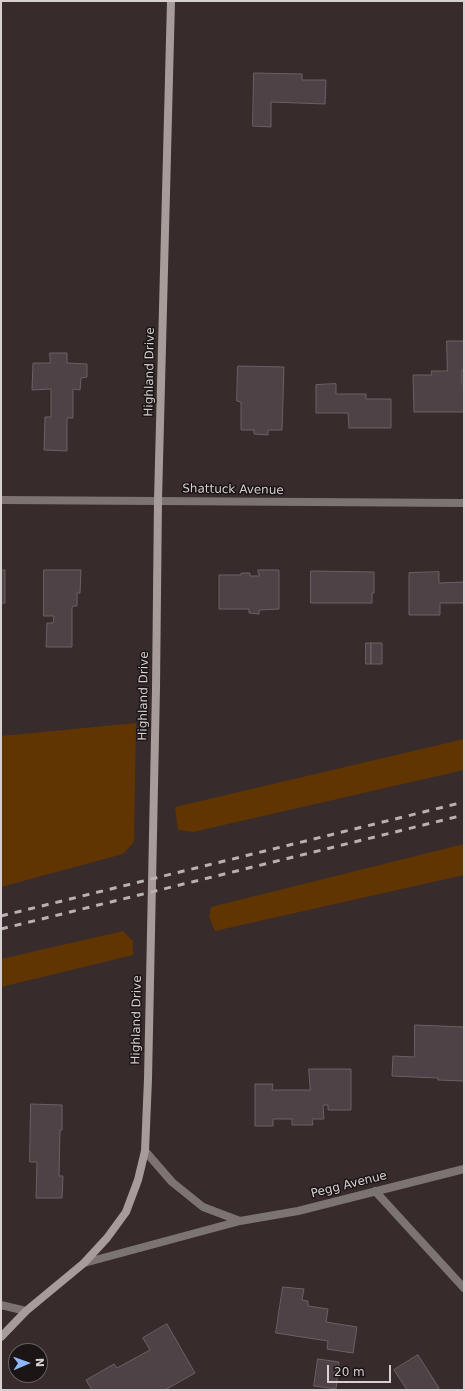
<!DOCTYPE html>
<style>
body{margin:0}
#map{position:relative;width:465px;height:1391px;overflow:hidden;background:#372b2c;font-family:"DejaVu Sans",sans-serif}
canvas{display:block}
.frame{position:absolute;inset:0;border:2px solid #d8d0d0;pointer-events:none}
.north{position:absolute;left:8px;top:1343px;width:40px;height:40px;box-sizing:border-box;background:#1b1515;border:1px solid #676060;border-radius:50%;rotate:88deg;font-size:11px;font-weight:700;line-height:16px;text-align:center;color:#d8d0d0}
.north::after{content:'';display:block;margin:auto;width:14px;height:18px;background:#8cb9fc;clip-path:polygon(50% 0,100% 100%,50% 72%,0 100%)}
.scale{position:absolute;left:327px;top:1365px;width:64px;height:18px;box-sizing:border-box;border:2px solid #d8d0d0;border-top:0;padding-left:5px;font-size:12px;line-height:14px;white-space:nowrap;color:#d8d0d0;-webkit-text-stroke:3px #1b1515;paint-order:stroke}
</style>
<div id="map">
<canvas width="465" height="1391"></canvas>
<div class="frame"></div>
<div class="north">N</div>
<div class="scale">20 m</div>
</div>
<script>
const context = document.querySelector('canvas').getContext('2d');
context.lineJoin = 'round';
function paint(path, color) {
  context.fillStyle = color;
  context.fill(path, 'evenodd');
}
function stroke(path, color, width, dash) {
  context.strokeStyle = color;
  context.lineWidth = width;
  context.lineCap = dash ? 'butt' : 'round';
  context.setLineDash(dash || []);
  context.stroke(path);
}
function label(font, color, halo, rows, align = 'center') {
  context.font = font + ' "DejaVu Sans",sans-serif';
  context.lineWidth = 3;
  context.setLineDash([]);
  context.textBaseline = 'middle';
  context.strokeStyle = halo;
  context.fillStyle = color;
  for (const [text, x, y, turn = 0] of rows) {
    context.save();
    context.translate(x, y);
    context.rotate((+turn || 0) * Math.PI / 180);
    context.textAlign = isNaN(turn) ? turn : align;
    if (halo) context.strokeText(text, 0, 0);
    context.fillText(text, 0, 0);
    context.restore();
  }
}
const green = new Path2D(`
 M136,723L134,842L123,854L1,887V736Z
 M464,739V770L193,832L178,830L175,807Z
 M464,844V875L215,931L209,917L211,907Z
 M123,931L133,941V955L1,987V959Z`);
const building = new Path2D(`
 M254,73L302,74V80H326L325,104L271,102V127L253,126Z
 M447,341H464V370H462V384H464V412H414L413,375H432L431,371H447Z
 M50,353H67V363L87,364V377L81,378L80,390L73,389V418H67V451L44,450L45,417H51V389L32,390L33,363H50Z
 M238,366L284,367L282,430H268V435L254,434V430H241V402L237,401Z
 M336,384V394H366V399H391V428H349L348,413H316V385Z
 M1,570H5V603H1Z
 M44,570H81L80,593H77V606H73L72,608V647H46L47,623H53L54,616H44Z
 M258,570H279V609L259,610V614L249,613V609H219V575H241V573H250V576H259Z
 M311,571L374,572V593H372V603H311Z
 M439,572V583L464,582V603H440V615H409V573Z
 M366,643H371V664H366Z
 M371,643H382V664H371Z
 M415,1025L464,1027V1081L438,1080V1078L392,1076L393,1056L414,1057Z
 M309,1069H351V1110H328V1105H323L324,1119H312L313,1125H292V1119H273V1126H255V1084H273L272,1090H310Z
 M31,1104L62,1105V1130H60L59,1176H63L62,1198H36L37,1162H30Z
 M283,1287L304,1289L302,1300L308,1301V1306L328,1309L326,1322L357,1327L353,1353L327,1349L328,1341L276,1333Z
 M167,1324L195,1373L165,1390H92L86,1380L114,1364L117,1368L150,1350L143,1338Z
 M418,1355L439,1388L436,1390H407L394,1370Z
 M318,1359L339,1362L336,1389L314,1386Z`);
const street = new Path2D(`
 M1,500L464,503
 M145,1151L172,1182L203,1207L240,1221L298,1211L464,1169
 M375,1191L464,1288
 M84,1263L240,1221
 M1,1305L26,1311`);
const secondary = new Path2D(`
 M1,1337L26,1311L84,1263L107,1238L126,1212L138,1180L145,1151L148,1079L156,688L158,500L171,1`);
const rail = new Path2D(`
 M1,916L464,802
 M1,929L464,815`);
const streetNames = [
 ["Highland Drive",150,372,-89],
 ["Shattuck Avenue",233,490,1],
 ["Highland Drive",144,696,-89],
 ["Highland Drive",137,1020,-89],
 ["Pegg Avenue",349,1185,-14]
];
paint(green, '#613502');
paint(building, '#4e4247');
stroke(building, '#6c6065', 1);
stroke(street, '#7b7473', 8);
stroke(secondary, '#a69c99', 8);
stroke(rail, '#bab1b1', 3, [7, 7]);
label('12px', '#d8d0d0', '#1b1515', streetNames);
</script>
